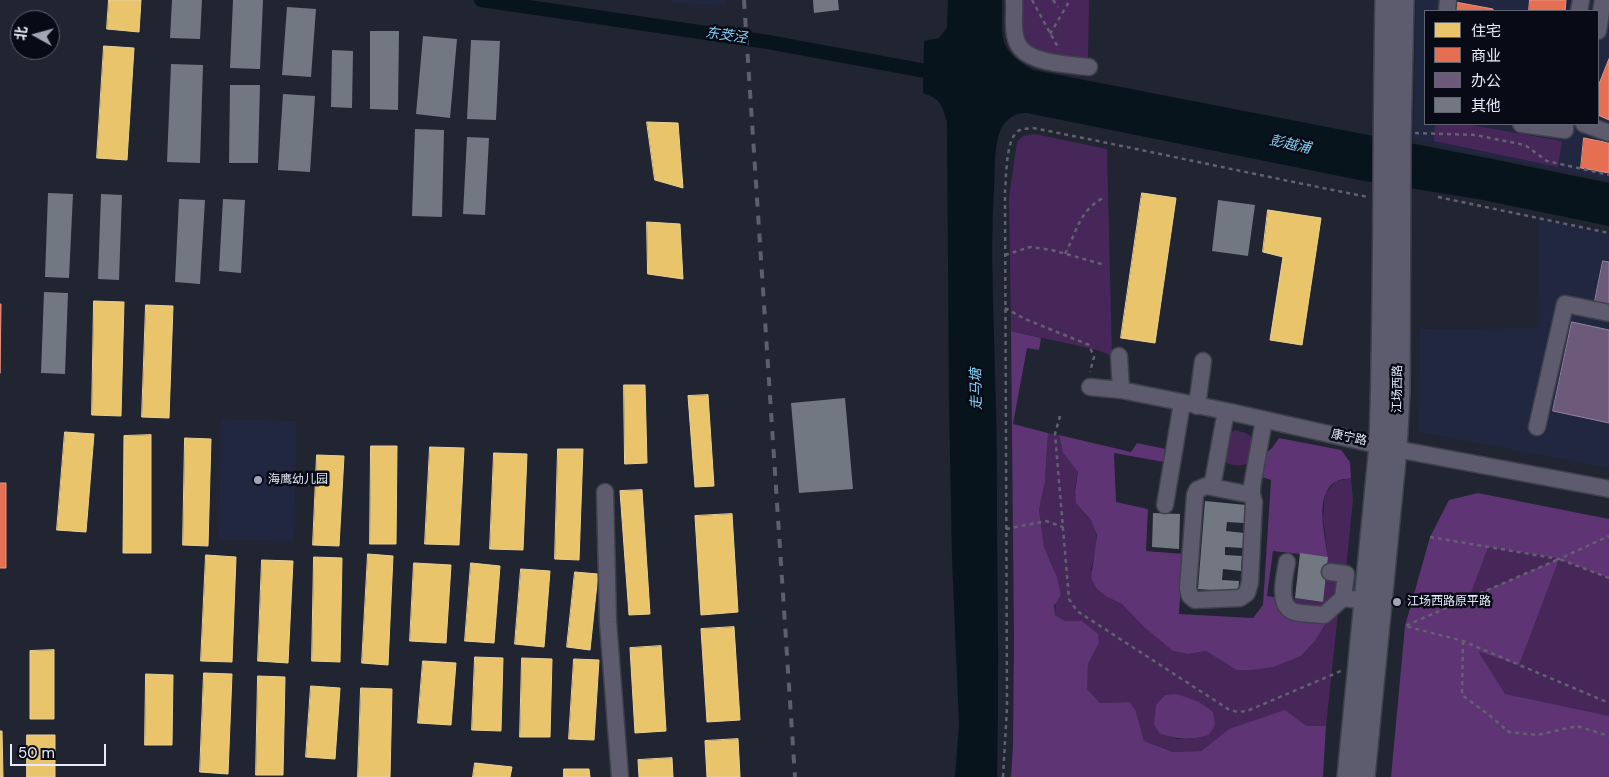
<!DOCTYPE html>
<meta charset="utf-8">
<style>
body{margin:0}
#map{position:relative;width:1609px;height:777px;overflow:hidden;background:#212431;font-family:"DM Sans","Noto Sans SC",sans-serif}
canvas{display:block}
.legend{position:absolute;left:1424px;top:10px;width:175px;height:115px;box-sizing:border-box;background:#080b15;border:1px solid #616571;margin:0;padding:6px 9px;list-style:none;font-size:15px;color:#e6ebfb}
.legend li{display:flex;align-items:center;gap:10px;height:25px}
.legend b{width:25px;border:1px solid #616571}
.north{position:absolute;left:10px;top:10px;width:50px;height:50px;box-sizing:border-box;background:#080b15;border:1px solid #616571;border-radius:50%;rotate:277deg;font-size:14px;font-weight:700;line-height:20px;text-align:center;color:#e6ebfb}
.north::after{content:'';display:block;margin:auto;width:18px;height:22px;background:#a1a5b4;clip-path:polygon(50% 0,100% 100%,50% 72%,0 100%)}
.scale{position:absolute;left:10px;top:744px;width:96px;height:22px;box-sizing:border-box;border:2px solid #e6ebfb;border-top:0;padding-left:6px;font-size:15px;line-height:18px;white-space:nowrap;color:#e6ebfb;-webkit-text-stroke:4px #080b15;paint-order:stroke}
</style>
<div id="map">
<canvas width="1609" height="777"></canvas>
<ul class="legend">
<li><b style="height:14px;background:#e9c46a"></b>住宅</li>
<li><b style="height:14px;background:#e76f51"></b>商业</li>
<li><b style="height:14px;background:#6d597a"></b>办公</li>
<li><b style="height:14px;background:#727882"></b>其他</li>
</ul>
<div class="north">北</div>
<div class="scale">50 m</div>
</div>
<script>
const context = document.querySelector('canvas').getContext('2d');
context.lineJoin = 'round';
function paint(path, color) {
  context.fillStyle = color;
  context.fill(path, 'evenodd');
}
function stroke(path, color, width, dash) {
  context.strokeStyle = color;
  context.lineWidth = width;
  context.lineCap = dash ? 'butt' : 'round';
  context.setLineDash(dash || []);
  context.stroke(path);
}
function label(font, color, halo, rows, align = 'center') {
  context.font = font + ' "DM Sans","Noto Sans SC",sans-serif';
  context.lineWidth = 5;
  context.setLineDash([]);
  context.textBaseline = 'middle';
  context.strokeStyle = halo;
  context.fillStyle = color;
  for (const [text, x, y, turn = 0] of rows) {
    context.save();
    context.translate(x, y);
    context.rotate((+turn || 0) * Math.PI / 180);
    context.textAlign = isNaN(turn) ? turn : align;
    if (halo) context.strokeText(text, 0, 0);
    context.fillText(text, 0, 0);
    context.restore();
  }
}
const built = new Path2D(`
 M667,0H725L726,5L694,4L673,2Z
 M1416,0H1609V181L1442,147L1414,139ZM1425,11H1598V124H1425Z
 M1539,219L1609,234V468L1419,432L1420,329L1537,328Z
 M221,419L297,421L294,541L219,540Z`);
const green = new Path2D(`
 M1023,0H1089L1088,60L1035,52L1023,39Z
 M1435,124H1465L1562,141L1558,167L1434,141Z
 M1035,134L1107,149L1112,356L1097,350L1011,331L1009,197L1017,142L1023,136Z
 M1235,430C1243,432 1250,433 1254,441L1249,463C1240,467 1231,466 1223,461L1229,433Z
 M1048,433L1059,435L1063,453L1078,472C1077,478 1074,487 1075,492C1076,502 1084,512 1090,519C1101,533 1095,553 1091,569L1107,597L1122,604L1173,651L1188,654L1206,651L1236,670L1290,660L1301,656L1315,641L1326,623L1338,613L1326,726L1229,729L1201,751L1173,752L1144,741L1136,711L1130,702L1100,703L1086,689L1088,664L1099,643L1082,621H1065L1055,615L1057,577L1044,547L1039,510L1045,482ZM1177,694L1188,699L1193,739H1178L1160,734Z
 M1351,478L1353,500L1346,570L1327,568L1328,557L1323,519L1325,493L1336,481Z
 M1449,500L1609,519V777H1391Z
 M1326,577L1342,579L1340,596L1323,609L1294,605L1295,598L1322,602Z`);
const forest = new Path2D(`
 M1011,331L1041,338L1039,350L1027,348L1013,424L1048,433L1045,482L1039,510L1044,547L1057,577L1061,595L1054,606L1055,615L1065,621H1082L1098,634L1099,643L1088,664L1087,689L1100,703L1130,702L1136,711L1144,741L1173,752L1201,751L1229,729L1285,710L1306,726H1326L1323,777H1011L1013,746L1014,638Z
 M1059,435L1131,452L1137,443L1166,449L1164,462L1114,453L1116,502L1148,509L1146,551L1183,554L1179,614L1253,618L1263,605L1271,480L1262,477L1266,453L1272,448L1279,438L1341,450L1350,462L1351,478C1346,479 1339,479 1335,482C1314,495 1325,536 1328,557L1273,551L1267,596L1279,598L1326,623L1315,641L1301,656L1273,667L1251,670H1236L1206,651L1188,654L1173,651L1143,626L1122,604L1107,597L1096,588L1091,578L1097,535L1091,520L1076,503L1075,491L1078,472L1063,453Z
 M1478,493L1609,519V578L1559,559L1519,665L1478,651L1505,694L1609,716V777H1391L1405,626L1430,537L1449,500ZM1488,547L1558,558V559L1469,598Z
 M1177,694L1199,702L1213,712L1215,725L1209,735C1190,740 1180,740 1160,734L1154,724L1156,705L1165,695Z`);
const water = new Path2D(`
 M948,0H1002C1002,37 997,50 1033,70L1487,158L1609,183V226L1478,199L1359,180L1027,113C1014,112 1003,121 999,134C994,150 995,173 994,190C990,252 994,314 995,376C997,427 997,479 997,531C998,613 999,695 997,777H955L959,724L952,559L949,403L947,122C942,105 941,99 923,93L924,41L939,38L947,28Z`);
const homes = new Path2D(`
 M109,0H141L139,32L107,29Z
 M104,46L134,48L127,160L97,158Z
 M647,122L678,123L683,188L655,180Z
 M1142,193L1176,198L1155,343L1121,338Z
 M1268,210L1321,218L1302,345L1270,340L1283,257L1263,252Z
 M647,222L680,224L683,279L648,274Z
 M94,301L124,302L121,416L92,415Z
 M146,305L173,306L169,418L142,417Z
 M624,385H645L647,463L625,464Z
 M708,395L714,486L695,487L688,396Z
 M65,432L94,434L86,532L57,530Z
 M151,435V553H123L124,436Z
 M185,438L211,439L208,546L183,545Z
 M371,446H397L396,544H370Z
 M430,447L464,448L459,545L425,544Z
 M558,449H583L579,560L555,559Z
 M494,453L527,454L523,550L490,549Z
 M317,455L344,456L339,546L313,545Z
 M642,490L650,614L629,615L620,491Z
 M732,514L738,612L701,615L695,516Z
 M368,554L393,556L388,665L362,663Z
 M206,555L236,557L232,662L201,661Z
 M314,557L342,558L340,662L312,661Z
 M262,560L293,561L288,663L258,661Z
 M414,563L451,565L446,643L410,641Z
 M471,563L500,566L494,643L465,641Z
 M521,569L550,571L544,647L515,644Z
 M575,572L598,574L590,650L567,647Z
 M734,627L740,720L707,722L701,629Z
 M661,646L666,731L635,733L630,648Z
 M54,650V719H30V651Z
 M475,657L503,658L501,731L472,730Z
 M522,658L552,659L550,737H520Z
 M574,659L599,660L594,740L569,739Z
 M423,661L456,663L451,725L418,723Z
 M204,673L232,674L228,774L200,772Z
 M146,674L173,675L172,745H145Z
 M258,676L285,677L283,775H256Z
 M311,686L340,688L335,759L306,757Z
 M361,688L392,689L390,777H358Z
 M0,731H2L3,777H0Z
 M27,735H55V777H27Z
 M738,739L740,777H707L705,741Z
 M672,758L673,777H639L638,760Z
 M475,763L512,767L510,777H473Z
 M564,769H589L590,777H564Z`);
const shops = new Path2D(`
 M1530,0H1566L1565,11H1529Z
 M1455,2L1493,9V11H1454Z
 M1609,59V120L1598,115V87Z
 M1584,138L1609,143V173L1581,168Z
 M0,304H1L0,373Z
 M0,483H6V568H0Z`);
const offices = new Path2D(`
 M1603,261L1609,262V304L1595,301Z
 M1572,322L1609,330V423L1553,411Z`);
const canal = new Path2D(`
 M481,0L768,42L942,74`);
const building = new Path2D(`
 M172,0H202L200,39L170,38Z
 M233,0H263L260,69L230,68Z
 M813,0H838L839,10L814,13Z
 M287,7L316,9L311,77L282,75Z
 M370,31H399L398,110L370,109Z
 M423,36L457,39L450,118L416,114Z
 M471,40L500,41L496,120L467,119Z
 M332,50L353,51L352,108L331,107Z
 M171,64L203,65L200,163L167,162Z
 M230,85H260L258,163H229Z
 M283,94L315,96L310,172L278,170Z
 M415,129L444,130L442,217L412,216Z
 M467,137L489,138L485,215L463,214Z
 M48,193L73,194L69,278L45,277Z
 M101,194L122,195L119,280L98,279Z
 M179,199L205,200L200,284L175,282Z
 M223,199L245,200L241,273L219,271Z
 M1218,200L1255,205L1248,256L1212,251Z
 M44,292L68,293L65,374L41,373Z
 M845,398L853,489L799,493L791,403Z
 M1205,501L1246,505L1244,523L1227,522L1226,531L1244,533L1243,548L1225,547V555L1242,556L1241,571L1223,569L1222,580L1239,581L1238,592L1198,589Z
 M1153,513L1180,514L1179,549L1152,547Z
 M1300,553L1328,557L1323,602L1295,598Z`);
const path = new Path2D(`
 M1032,0L1059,49
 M1053,0L1058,7
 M1050,34L1070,0
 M1415,133L1475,135L1525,145L1547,161L1609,175
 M1438,197L1609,233
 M1065,254C1077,231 1079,211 1103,198
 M1005,255L1030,247L1052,250L1105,265
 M1005,308L1025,319L1089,345L1094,357L1090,372
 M1060,416L1055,434L1069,599L1077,611L1228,709L1237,712L1247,711L1341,671
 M1006,529L1046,521L1063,527
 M1430,537L1559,559L1609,536
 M1609,578L1559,559L1405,626L1463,641L1609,703
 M1463,641L1462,695L1489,715L1509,732L1537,735L1577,726L1609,736
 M1003,777L1007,707L1005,193C1006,179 1006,145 1015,134C1019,128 1026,129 1033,128C1145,150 1256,175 1368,197`);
const minor = new Path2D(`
 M1014,0C1015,12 1012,28 1016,39C1022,64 1067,64 1089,67
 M1447,11L1448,0
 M1579,11L1581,0
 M1598,31L1603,0
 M1521,124L1565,130V124
 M1584,124L1609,133
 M1119,356L1121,390
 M1090,387L1121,390L1226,411L1396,449L1609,489
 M1197,406L1203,361
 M1537,427L1565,304L1609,313
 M1212,487L1226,411
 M605,492L608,622L620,777
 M1252,495L1206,486L1197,490L1195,495L1188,588L1190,596L1195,600L1240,598L1247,593L1250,582L1254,502L1252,495V486L1264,420
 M1165,505L1182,403
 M1287,562C1285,575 1277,603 1292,611C1298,614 1317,614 1324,615L1343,598L1366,601
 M1330,572L1346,574L1343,598`);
const major = new Path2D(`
 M1348,777L1380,445C1385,297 1383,148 1386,0
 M1364,777L1396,449L1399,393L1400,141L1403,0`);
const rail = new Path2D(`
 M744,0L795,777`);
const markers = [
 [258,480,5,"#a1a5b4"],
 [1397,602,5,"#a1a5b4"]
];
const streetNames = [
 ["江场西路",1398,389,-89],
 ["康宁路",1349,438,12]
];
const poiNames = [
 ["海鹰幼儿园",268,480],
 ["江场西路原平路",1407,602]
];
const waterNames = [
 ["东茭泾",726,36,8],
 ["彭越浦",1290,145,12],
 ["走马塘",977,389,-91]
];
paint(built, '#212741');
paint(green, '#472659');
paint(forest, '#5e3474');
paint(water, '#08141b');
paint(homes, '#e9c46a');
stroke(homes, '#e8d096', 1);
paint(shops, '#e76f51');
stroke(shops, '#e79484', 1);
paint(offices, '#6d597a');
stroke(offices, '#9185a1', 1);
stroke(canal, '#08141b', 14);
paint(building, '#727882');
stroke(minor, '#3e414c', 19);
stroke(major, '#3e414c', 24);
stroke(path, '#62616f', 2.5, [4, 4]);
stroke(minor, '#5d5b6d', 16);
stroke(major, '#5d5c6e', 21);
stroke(rail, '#5d606c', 4, [9, 9]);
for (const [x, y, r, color] of markers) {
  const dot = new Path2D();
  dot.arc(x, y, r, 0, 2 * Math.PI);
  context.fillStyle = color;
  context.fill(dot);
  stroke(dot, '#080b15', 2);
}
label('12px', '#e6ebfb', '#080b15', streetNames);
label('12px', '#e6ebfb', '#080b15', poiNames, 'left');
label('italic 14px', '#86d1f8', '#080b15', waterNames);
</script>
